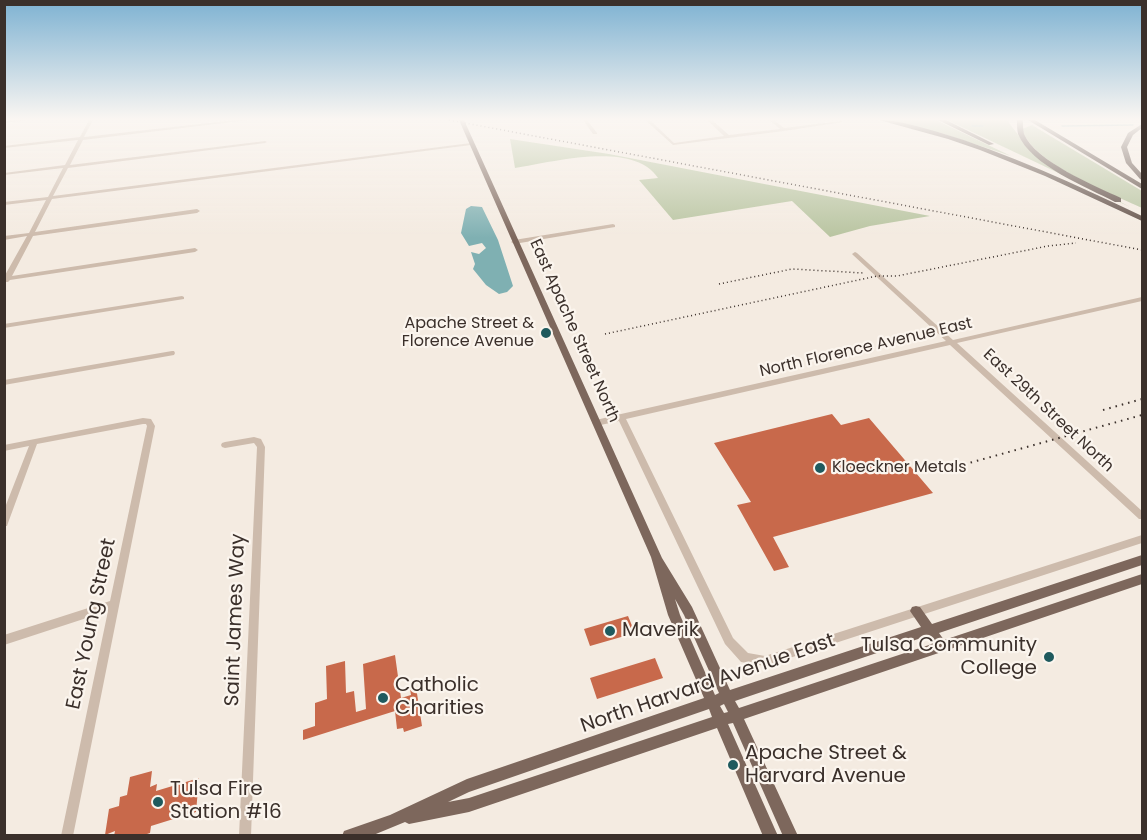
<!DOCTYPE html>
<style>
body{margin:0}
#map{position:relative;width:1147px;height:840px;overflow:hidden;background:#f4ebe1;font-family:Poppins,sans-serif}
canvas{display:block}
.frame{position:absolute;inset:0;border:6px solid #3b302b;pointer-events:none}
</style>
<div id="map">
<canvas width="1147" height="840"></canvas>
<div class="frame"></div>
</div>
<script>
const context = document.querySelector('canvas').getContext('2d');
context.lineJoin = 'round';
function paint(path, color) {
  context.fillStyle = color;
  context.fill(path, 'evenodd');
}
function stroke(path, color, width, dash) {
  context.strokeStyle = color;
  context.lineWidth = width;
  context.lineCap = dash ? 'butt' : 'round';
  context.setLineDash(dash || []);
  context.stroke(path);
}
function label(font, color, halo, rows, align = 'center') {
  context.font = font + ' Poppins,sans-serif';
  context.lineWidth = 4.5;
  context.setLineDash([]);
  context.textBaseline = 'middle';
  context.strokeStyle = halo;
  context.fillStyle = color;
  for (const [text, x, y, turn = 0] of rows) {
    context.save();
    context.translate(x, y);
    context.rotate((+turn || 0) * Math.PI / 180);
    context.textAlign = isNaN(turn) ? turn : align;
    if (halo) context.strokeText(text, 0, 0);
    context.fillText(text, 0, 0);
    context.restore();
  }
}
const green = new Path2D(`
 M886,120H936L1011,156L941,133Z
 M947,120H1007L1031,152L1053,167L1130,207Z
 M1032,125L1142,191V208C1111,193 1032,164 1022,129Z
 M510,139L609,154L930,216L870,226L830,237L792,201L673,220L639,180L658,178C633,140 553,162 515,168Z`);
const water = new Path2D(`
 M471,206L482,207L498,240L513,286L507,292L499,294L486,285L473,269L475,264L471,252L479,254L486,248L482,243L469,246L461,233L466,209Z`);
const stream = new Path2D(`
 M972,126H983
 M1062,126L1133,125`);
const building = new Path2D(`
 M832,414L841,425L869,418L933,493L773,537L789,567L774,571L737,505L751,502L714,443Z
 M628,616L635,633L590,646L584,629Z
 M395,655L401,698L411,695L410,689L416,687L422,726L404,732L403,728L397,729L395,711L303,740V730L315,726V703L327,699L326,666L345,661L346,693L354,691L356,712L366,709L363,664Z
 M655,658L663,678L597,699L590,678Z
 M152,771L150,787L157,784L156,791L199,778L196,812L151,826L150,833L141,836H114L115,831L105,835L109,809L119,806L120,797L127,795L130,777Z`);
const minor = new Path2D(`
 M23,120L21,121L4,123V121Z
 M89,120H93L84,137L235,120H249L83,140L70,165L265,141L267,142L265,143L68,168L53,196L471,143L473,144L471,145L52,199L35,232L197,209L200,211L197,213L33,236L12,276L195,248L198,250L195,252L10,280L8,282H4V277L27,236L4,240V236L29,233L46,200L4,205V202L48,197L63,168L4,175V173L65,165L78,140L4,148V146L80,137Z
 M583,120H587L597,133V134H593Z
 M645,120H650L674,143L724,136L707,120H712L729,135L780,129L769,120H774L784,128L841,121L843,122L784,131L673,145Z
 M613,224L615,225V227L514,244L511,242L514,240Z
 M855,252L857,253L953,340L1142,297V301L957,343L1142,511V519H1139L950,345L626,419L733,638L748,653L765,656L1142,535V543L765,666L741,662L725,644L619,421L596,426L592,423L596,420L621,414L946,341L853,255L852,254Z
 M182,296L184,297V299L4,328V324Z
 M172,351H174L175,353L174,355L4,385V380Z
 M143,418L151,419L155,426L73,836H61L108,611L4,645V635L110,601L147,426L146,424H143L37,444L8,523L7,526H4V510L29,446L4,451V445Z
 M254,437L261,439L265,447L251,836H239L257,447L254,443L225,448L222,447L221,445L222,443L225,442Z`);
const major = new Path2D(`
 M459,120H464L662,558L692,607L730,690L921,627L910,611L912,607L916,606L920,607L932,624L1142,555V565L939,633L944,640L1142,574V584L744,719L798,836H783L733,723L728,724L778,836H763L717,728L469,812L409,824L405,822L371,836H342L344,831L390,815L467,779L704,698L668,615L651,557ZM675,599L684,615L719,693L715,695L680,615ZM927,636L932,644L739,708L735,701ZM724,704L728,712L724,713L720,706ZM709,709L712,717L469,798L448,802L469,792Z`);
const highway = new Path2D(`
 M879,120C899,120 919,127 938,132C1009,153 1076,185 1142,216V221L1045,176L980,150L948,139Z
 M938,120H946L994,144L989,145Z
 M1017,120H1023C1023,125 1023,130 1024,134C1035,161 1095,186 1121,198V202H1115C1087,187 1031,166 1018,134C1017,130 1017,125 1017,120Z
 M1028,120H1035L1142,184V189Z
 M1142,124V128L1133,135L1127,147L1132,163L1142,174V180L1140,179L1126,163L1121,147L1128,133Z`);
const railFar1 = new Path2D(`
 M449,120L1142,250
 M719,284L792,269L864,273
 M605,334L877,276H897L1048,246L1076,243`);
const rail = new Path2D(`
 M1103,410L1142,399
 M933,473L1142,415`);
const markers = [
 [546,333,6,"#1f5a5e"],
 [820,468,6,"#1f5a5e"],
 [610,631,6,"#1f5a5e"],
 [1049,657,6,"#1f5a5e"],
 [383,698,6,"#1f5a5e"],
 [733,765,6,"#1f5a5e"],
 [158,802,6,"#1f5a5e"]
];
const poiNames = [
 ["Apache Street &",534,324],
 ["Florence Avenue",534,342],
 ["Kloeckner Metals",832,468,"left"]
];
const streetNames = [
 ["East Apache Street North",574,331,66],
 ["North Florence Avenue East",866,348,-13],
 ["East 29th Street North",1048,411,43]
];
const nearStreetnames = [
 ["Saint James Way",236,620,-88],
 ["East Young Street",92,624,-78],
 ["North Harvard Avenue East",708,684,-19]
];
const nearPoinames = [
 ["Maverik",622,631],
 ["Tulsa Community",1037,646,"right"],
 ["College",1037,669,"right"],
 ["Catholic",395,686],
 ["Charities",395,709],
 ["Apache Street &",745,754],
 ["Harvard Avenue",745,777],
 ["Tulsa Fire",170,790],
 ["Station #16",170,813]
];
paint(green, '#b8c4a0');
paint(water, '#7fb0b2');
stroke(stream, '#7fb0b2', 1.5);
paint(building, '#c8694b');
paint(minor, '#cdbbac');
paint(major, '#7d675c');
paint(highway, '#5c4a42');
stroke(railFar1, '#3b302b', 1.5, [1, 3]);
stroke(rail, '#3b302b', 2, [1.5, 5]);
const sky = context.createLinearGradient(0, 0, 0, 238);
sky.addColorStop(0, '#7eb2d2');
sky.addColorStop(0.5, '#faf6f2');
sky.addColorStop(1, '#faf6f200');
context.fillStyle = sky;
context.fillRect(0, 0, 1147, 238);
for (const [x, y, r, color] of markers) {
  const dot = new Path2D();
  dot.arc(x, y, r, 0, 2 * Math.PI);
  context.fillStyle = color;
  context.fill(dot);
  stroke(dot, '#fbf5ee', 2);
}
label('16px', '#3b302b', '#fbf5ee', poiNames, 'right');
label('16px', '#3b302b', '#fbf5ee', streetNames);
label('20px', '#3b302b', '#fbf5ee', nearStreetnames);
label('20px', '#3b302b', '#fbf5ee', nearPoinames, 'left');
</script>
